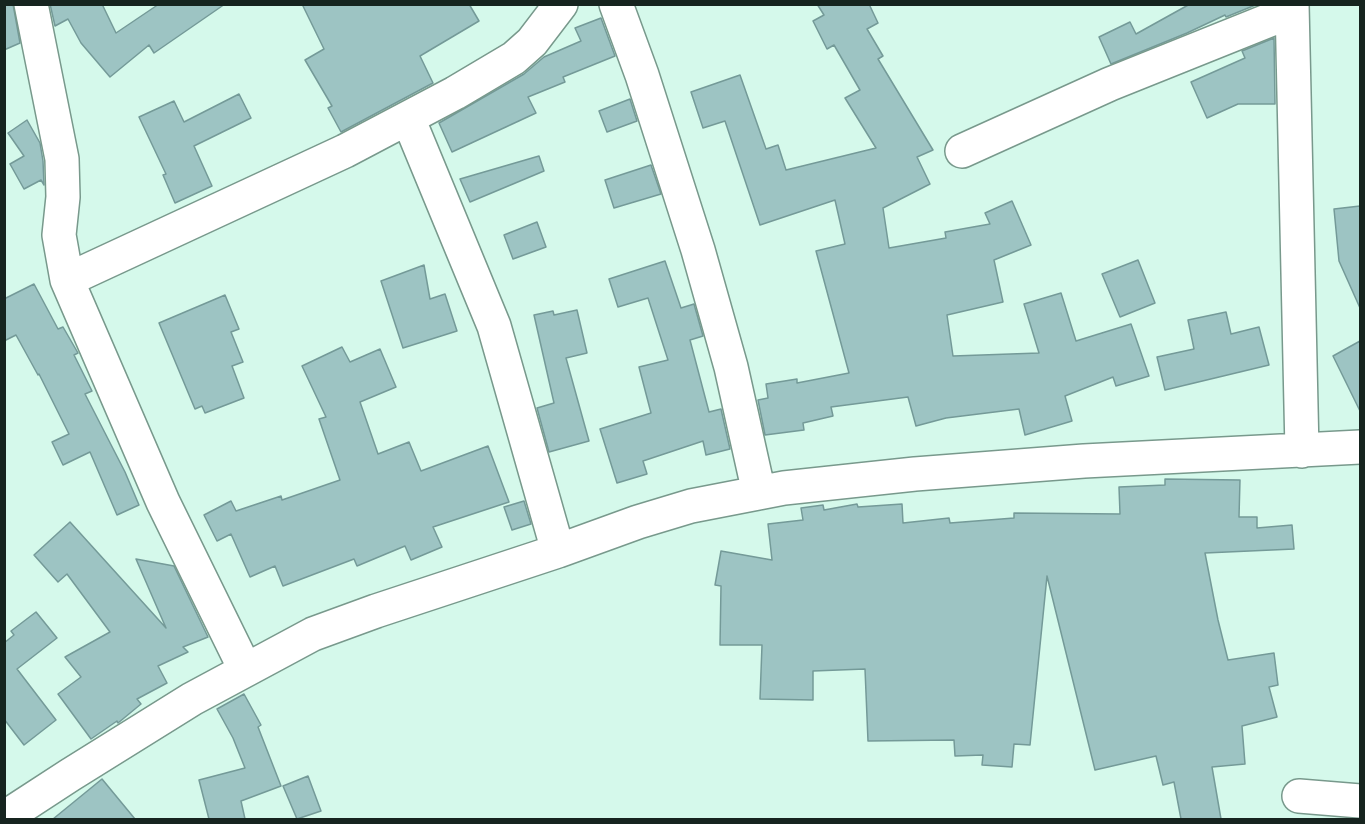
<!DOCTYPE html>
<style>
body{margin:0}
#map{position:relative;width:1365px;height:824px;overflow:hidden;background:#d5f9eb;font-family:Literata,serif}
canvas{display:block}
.frame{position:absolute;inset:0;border:6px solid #16241f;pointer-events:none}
</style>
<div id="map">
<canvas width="1365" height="824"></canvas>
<div class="frame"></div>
</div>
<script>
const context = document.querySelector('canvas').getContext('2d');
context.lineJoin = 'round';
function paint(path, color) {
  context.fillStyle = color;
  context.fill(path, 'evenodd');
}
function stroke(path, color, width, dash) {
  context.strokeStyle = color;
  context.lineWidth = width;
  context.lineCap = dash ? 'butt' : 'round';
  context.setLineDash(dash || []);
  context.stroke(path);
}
const building = new Path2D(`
 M4,4H13L20,43L4,50Z
 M50,4H102L116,33L159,4H225L154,53L149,45L110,77L81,43L68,19L55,26Z
 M302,4H469L479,21L420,56L433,83L341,132L328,108L332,106L305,60L324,49Z
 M817,4H869L878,23L867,29L883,56L878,59L933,150L917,157L930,184L883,208L889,248L946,238L945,232L990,224L985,213L1012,201L1031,245L994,260L1003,302L947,315L953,356L1039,353L1024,304L1061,293L1076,341L1131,324L1149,376L1116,386L1113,377L1065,396L1072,421L1025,435L1019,409L946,418L916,426L908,397L831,407L833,416L803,423L804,430L765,435L758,400L768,398L766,384L797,379V383L849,373L816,251L845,244L835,200L760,225L725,121L703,128L691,92L740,75L766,149L778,145L786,170L876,148L845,98L860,90L834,45L827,49L813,21L824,15Z
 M1190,4H1258L1226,17L1225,15L1187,33L1111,64L1099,37L1130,22L1136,34Z
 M601,18L615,56L563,77L565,82L528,97L536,113L452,152L439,123L524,74L544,57L581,41L575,28Z
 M1274,38L1275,104H1238L1207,118L1191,82L1245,58L1242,51Z
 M239,94L251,118L194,146L212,186L175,203L163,175L166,174L139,117L174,101L184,122Z
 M630,99L637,121L607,132L599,111Z
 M27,120L40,143L43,161L44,185L41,180L24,189L10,164L24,156L8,133Z
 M539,156L544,171L470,202L460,179Z
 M651,165L661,194L614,208L605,180Z
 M1360,206V308L1339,261L1334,209Z
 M537,222L546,247L513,259L504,235Z
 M1138,260L1155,303L1120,317L1102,274Z
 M665,261L681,308L694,304L703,336L690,340L709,412L721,409L730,449L706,455L703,441L643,461L647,474L617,483L600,429L651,413L639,367L668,360L648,298L618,307L609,279Z
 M424,265L430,299L445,294L457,331L403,348L381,281Z
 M34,284L58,329L63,327L78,353L74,355L92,391L85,394L125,472L139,505L117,515L90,452L63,465L52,442L69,434L39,374L38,375L16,335L4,341V299Z
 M225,295L239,329L231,332L243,362L232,366L244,398L205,413L202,406L195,409L159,323Z
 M577,310L587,353L566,358L589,441L549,452L537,408L554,403L534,315L553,311L554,315Z
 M1226,312L1231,334L1259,327L1269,365L1165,390L1157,357L1194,349L1188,320Z
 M1360,341V411L1333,356Z
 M342,347L350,362L380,349L396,387L360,402L378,454L409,442L421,471L488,446L509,502L433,527L442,547L411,560L405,546L357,566L354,559L283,586L275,566L250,577L231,534L217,541L204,515L231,501L236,511L281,496L282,500L340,480L319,419L326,417L302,366Z
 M1165,479L1240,480L1239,517H1257V528L1292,525L1294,549L1205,553L1218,620L1228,660L1274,653L1278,685L1269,687L1277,717L1242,726L1245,764L1212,767L1221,819H1181L1174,782L1163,785L1156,756L1095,770L1047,576L1030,745L1014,744L1012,767L982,765L983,755L955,756L954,740L868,741L865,669L813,671V700L760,699L762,645H720L721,586L715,585L721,551L772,560L768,524L803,520L801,508L823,505L824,510L857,504L858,507L902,504L903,523L949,518L950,523L1014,518V513L1120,514L1119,487L1165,485Z
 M524,501L531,524L512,530L504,507Z
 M70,522L166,628L136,559L174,566L208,637L183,647L188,652L158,666L167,683L137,699L141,704L118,723L117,721L91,739L58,694L81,677L65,657L110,632L67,574L58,582L34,555Z
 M36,612L57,638L17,669L56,720L24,745L4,719V643L14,635L11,631Z
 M244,694L261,725L258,727L281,786L241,801L245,819H209L199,780L245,768L233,738L217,709Z
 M308,776L321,811L297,819L283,786Z
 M102,779L135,819H53Z`);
const minor = new Path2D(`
 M31,4L62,159L63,197L59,235L67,280L163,502L245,669
 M616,4L642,75L698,250L731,367L759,493
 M1292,4L1302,451
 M408,118L494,326L558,551
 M962,151L1110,84L1292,11
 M67,280L345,151L455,93L514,58L532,42L561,4
 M1299,796L1360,801
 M4,818L70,775L192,699L313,634L376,611L558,551L638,522L691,506L784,488L915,474L1084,461L1360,447`);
paint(building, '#9dc4c3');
stroke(building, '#749a98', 1.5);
stroke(minor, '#78998c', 36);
stroke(minor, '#fff', 33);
</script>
